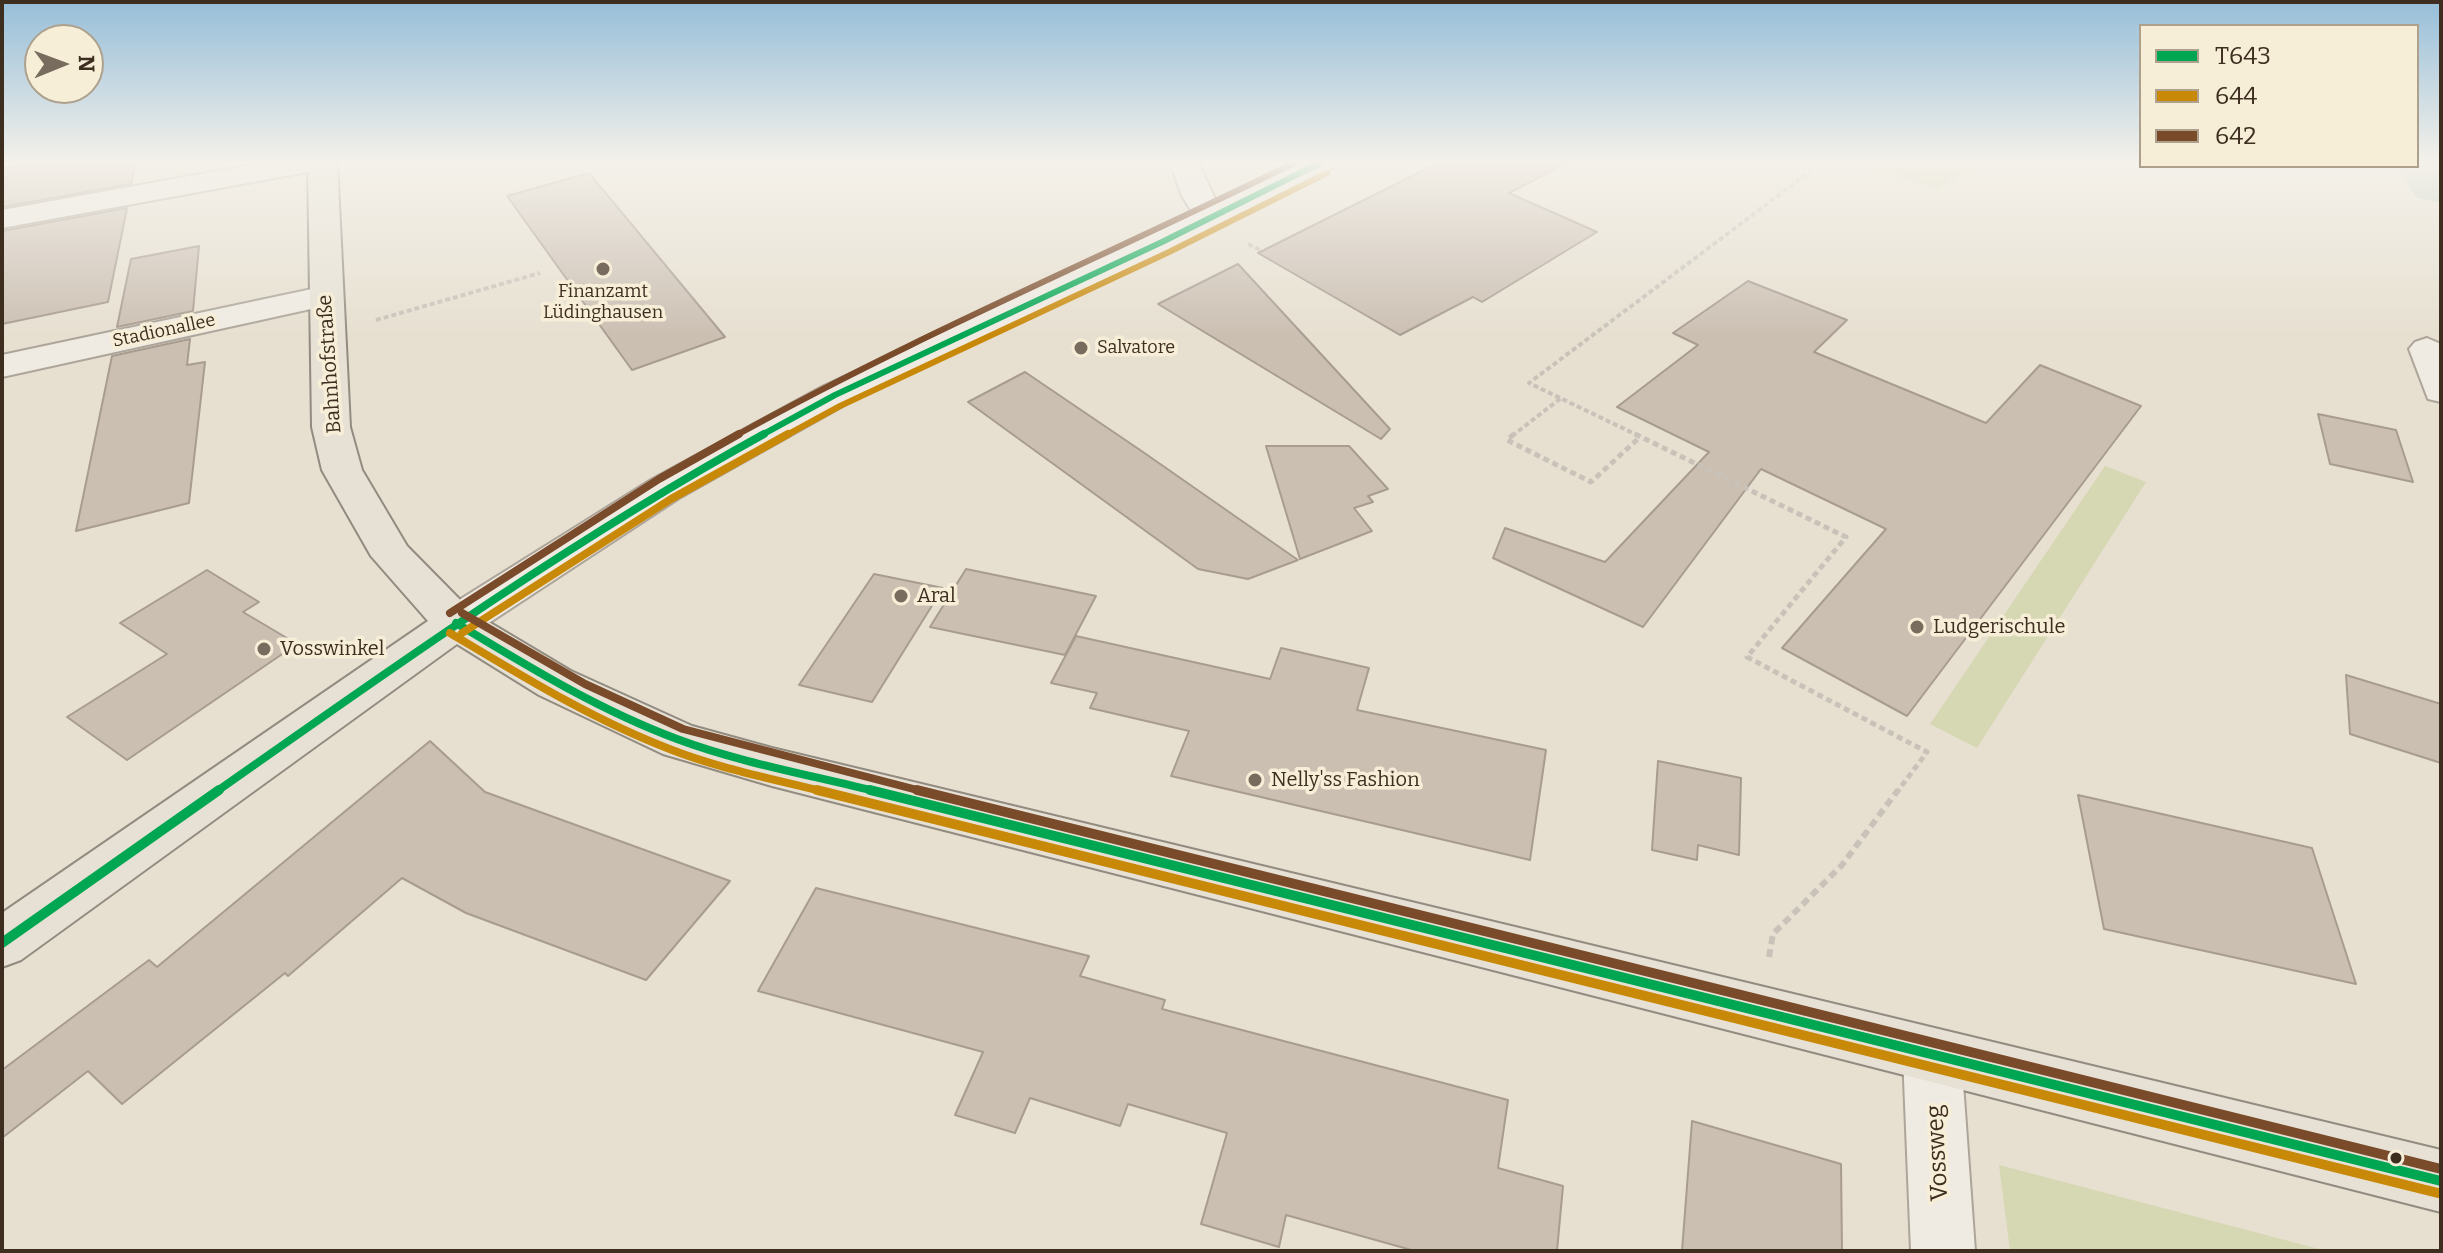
<!DOCTYPE html>
<meta charset="utf-8">
<style>
body{margin:0}
#map{position:relative;width:2443px;height:1253px;overflow:hidden;background:#e7e0d1;font-family:Bitter,serif}
canvas{display:block}
.frame{position:absolute;inset:0;border:4px solid #3d2e20;pointer-events:none}
.legend{position:absolute;left:2139px;top:24px;width:280px;height:144px;box-sizing:border-box;background:#f7eed8;border:2px solid #ada18e;margin:0;padding:10px 14px;list-style:none;font-size:24px;color:#3d2e20}
.legend li{display:flex;align-items:center;gap:16px;height:40px}
.legend b{width:40px;border:2px solid #ada18e}
.north{position:absolute;left:24px;top:24px;width:80px;height:80px;box-sizing:border-box;background:#f7eed8;border:2px solid #ada18e;border-radius:50%;rotate:89deg;font-size:22px;font-weight:700;line-height:32px;text-align:center;color:#3d2e20}
.north::after{content:'';display:block;margin:auto;width:28px;height:36px;background:#786c5e;clip-path:polygon(50% 0,100% 100%,50% 72%,0 100%)}
</style>
<div id="map">
<canvas width="2443" height="1253"></canvas>
<div class="frame"></div>
<ul class="legend">
<li><b style="height:10px;background:#00a651"></b>T643</li>
<li><b style="height:10px;background:#c88808"></b>644</li>
<li><b style="height:10px;background:#7a4b2a"></b>642</li>
</ul>
<div class="north">N</div>
</div>
<script>
const context = document.querySelector('canvas').getContext('2d');
context.lineJoin = 'round';
function paint(path, color) {
  context.fillStyle = color;
  context.fill(path, 'evenodd');
}
function stroke(path, color, width, dash) {
  context.strokeStyle = color;
  context.lineWidth = width;
  context.lineCap = dash ? 'butt' : 'round';
  context.setLineDash(dash || []);
  context.stroke(path);
}
function label(font, color, halo, rows, align = 'center') {
  context.font = font + ' Bitter,serif';
  context.lineWidth = 7;
  context.setLineDash([]);
  context.textBaseline = 'middle';
  context.strokeStyle = halo;
  context.fillStyle = color;
  for (const [text, x, y, turn = 0] of rows) {
    context.save();
    context.translate(x, y);
    context.rotate((+turn || 0) * Math.PI / 180);
    context.textAlign = isNaN(turn) ? turn : align;
    if (halo) context.strokeText(text, 0, 0);
    context.fillText(text, 0, 0);
    context.restore();
  }
}
const green = new Path2D(`
 M1865,162H1980L1939,190L1862,164Z
 M2105,466L2146,482L1977,748L1930,724Z
 M1999,1165L2327,1251H2010Z`);
const river = new Path2D(`
 M2417,162H2441V203L2416,197L2397,166H2417Z`);
const building = new Path2D(`
 M39,162H136L131,184L2,207V168Z
 M1440,162H1569L1509,193L1597,232L1482,302L1473,297L1400,335L1258,253Z
 M589,173L725,337L632,370L507,196Z
 M127,208L108,302L2,324V231Z
 M199,246L193,311L117,327L131,259Z
 M1238,264L1390,429L1381,439L1158,304Z
 M1748,281L1847,320L1814,352L1986,423L2040,365L2141,406L1907,716L1782,648L1886,529L1761,469L1643,627L1493,558L1505,528L1605,562L1709,452L1617,407L1698,345L1673,333Z
 M190,339L187,365L205,362L189,503L76,531L112,356Z
 M1025,372L1143,452L1298,560L1248,579L1198,569L968,402Z
 M2318,414L2396,430L2413,482L2330,464Z
 M1266,446H1349L1388,489L1368,496L1373,502L1354,508L1372,531L1300,559Z
 M966,569L1039,584L1096,596L1065,655L930,627Z
 M207,570L259,602L243,612L297,644L127,760L67,717L167,654L120,623Z
 M874,574L943,588L872,702L799,685Z
 M1076,636L1270,679L1281,648L1369,668L1357,710L1546,750L1530,860L1171,776L1189,731L1090,708L1097,693L1051,683Z
 M2346,675L2441,704V763L2350,734Z
 M430,741L485,792L730,881L646,980L466,913L402,878L288,976L285,973L122,1104L88,1071L2,1138V1070L149,960L157,967Z
 M1658,761L1741,778L1739,855L1698,845L1697,860L1652,850Z
 M2078,795L2312,848L2356,984L2104,929Z
 M816,888L1089,956L1080,976L1165,1000L1162,1009L1508,1100L1498,1168L1563,1186L1557,1251H1415L1286,1215L1279,1247L1201,1224L1227,1133L1128,1104L1120,1126L1030,1098L1015,1133L955,1115L983,1052L758,991Z
 M1692,1121L1841,1164L1842,1251H1682Z`);
const pathFar2 = new Path2D(`
 M1248,244L1262,251
 M376,320L540,273
 M1512,436L1561,398
 M1639,436L1529,383L1823,162`);
const pathFar1 = new Path2D(`
 M1514,434L1507,440L1591,482L1640,437
 M1635,434L1846,537L1747,657L1927,752L1897,792`);
const path = new Path2D(`
 M1769,957L1773,934L1842,865L1898,790`);
const minor = new Path2D(`
 M267,162H328L323,168L313,171L2,228V210Z
 M1170,162H1198L1217,203L1300,162H1337L1332,168L1173,249L848,403L679,498L472,634L456,639L440,634L434,623L440,612L651,480L822,387L1193,214L1182,196Z
 M326,286L338,289L343,296L338,303L2,377V355Z
 M2427,338L2441,344V402L2428,399L2409,349L2415,342Z
 M1932,1028L1952,1036L1961,1055L1975,1251H1911L1903,1055L1912,1036Z`);
const major = new Path2D(`
 M308,162H337L350,427L362,470L407,546L472,612L571,671L692,726L772,748L2441,1150V1212L772,786L663,754L539,695L457,644L21,960L2,967V913L428,621L371,556L322,470L312,427Z`);
const bus1Far2 = new Path2D(`
 M760,436L835,395L1162,242L1322,162`);
const bus1Far1 = new Path2D(`
 M456,623C527,666 599,710 677,739C741,763 811,775 878,792
 M216,792C395,666 572,540 764,434`);
const bus1 = new Path2D(`
 M870,790L2441,1181
 M2,943L219,790`);
const bus2Far2 = new Path2D(`
 M785,436L840,406L1167,253L1327,173`);
const bus2Far1 = new Path2D(`
 M450,633C522,676 593,720 672,750C721,769 774,779 825,792
 M462,633L671,499L788,434`);
const bus2 = new Path2D(`
 M817,790L2438,1193`);
const bus3Far2 = new Path2D(`
 M735,436C917,335 1110,254 1296,162`);
const bus3Far1 = new Path2D(`
 M450,613L659,479L739,434
 M462,613L585,684L683,729L925,792`);
const bus3 = new Path2D(`
 M917,790L2441,1169`);
const markers = [
 [603,269,8,"#786c5e"],
 [1081,348,8,"#786c5e"],
 [901,596,8,"#786c5e"],
 [1917,627,8,"#786c5e"],
 [264,649,8,"#786c5e"],
 [1255,780,8,"#786c5e"],
 [2396,1158,7,"#3d2e20"]
];
const farPoinames = [
 ["Finanzamt",603,292],
 ["Lüdinghausen",603,313],
 ["Salvatore",1097,348,"left"]
];
const farStreetnames = [
 ["Stadionallee",164,331,-12]
];
const streetNames = [
 ["Bahnhofstraße",330,364,-94]
];
const poiNames = [
 ["Aral",917,596],
 ["Ludgerischule",1933,627],
 ["Vosswinkel",280,649],
 ["Nelly'ss Fashion",1271,780]
];
const nearStreetnames = [
 ["Vossweg",1938,1153,-93]
];
paint(green, '#d6d7b3');
paint(river, '#bcccc2');
paint(building, '#cbbfb2');
stroke(building, '#a89c90', 2);
stroke(minor, '#ada599', 4);
stroke(major, '#928b80', 4);
stroke(pathFar2, '#c8c2b9', 4, [5, 3]);
stroke(pathFar1, '#c8c2b9', 5, [6, 4]);
stroke(path, '#c8c2b9', 6, [8, 5]);
paint(minor, '#efebe3');
paint(major, '#e6e1d4');
stroke(bus1Far2, '#00a651', 6);
stroke(bus1Far1, '#00a651', 8);
stroke(bus1, '#00a651', 10);
stroke(bus2Far2, '#c88808', 6);
stroke(bus2Far1, '#c88808', 8);
stroke(bus2, '#c88808', 10);
stroke(bus3Far2, '#7a4b2a', 6);
stroke(bus3Far1, '#7a4b2a', 8);
stroke(bus3, '#7a4b2a', 10);
const sky = context.createLinearGradient(0, 0, 0, 337);
sky.addColorStop(0, '#96bed9');
sky.addColorStop(0.48, '#f4f1ea');
sky.addColorStop(1, '#f4f1ea00');
context.fillStyle = sky;
context.fillRect(0, 0, 2443, 337);
for (const [x, y, r, color] of markers) {
  const dot = new Path2D();
  dot.arc(x, y, r, 0, 2 * Math.PI);
  context.fillStyle = color;
  context.fill(dot);
  stroke(dot, '#f7eed8', 3);
}
label('18px', '#3d2e20', '#f7eed8', farPoinames);
label('18px', '#3d2e20', '#f7eed8', farStreetnames);
label('20px', '#3d2e20', '#f7eed8', streetNames);
label('20px', '#3d2e20', '#f7eed8', poiNames, 'left');
label('24px', '#3d2e20', '#f7eed8', nearStreetnames);
</script>
